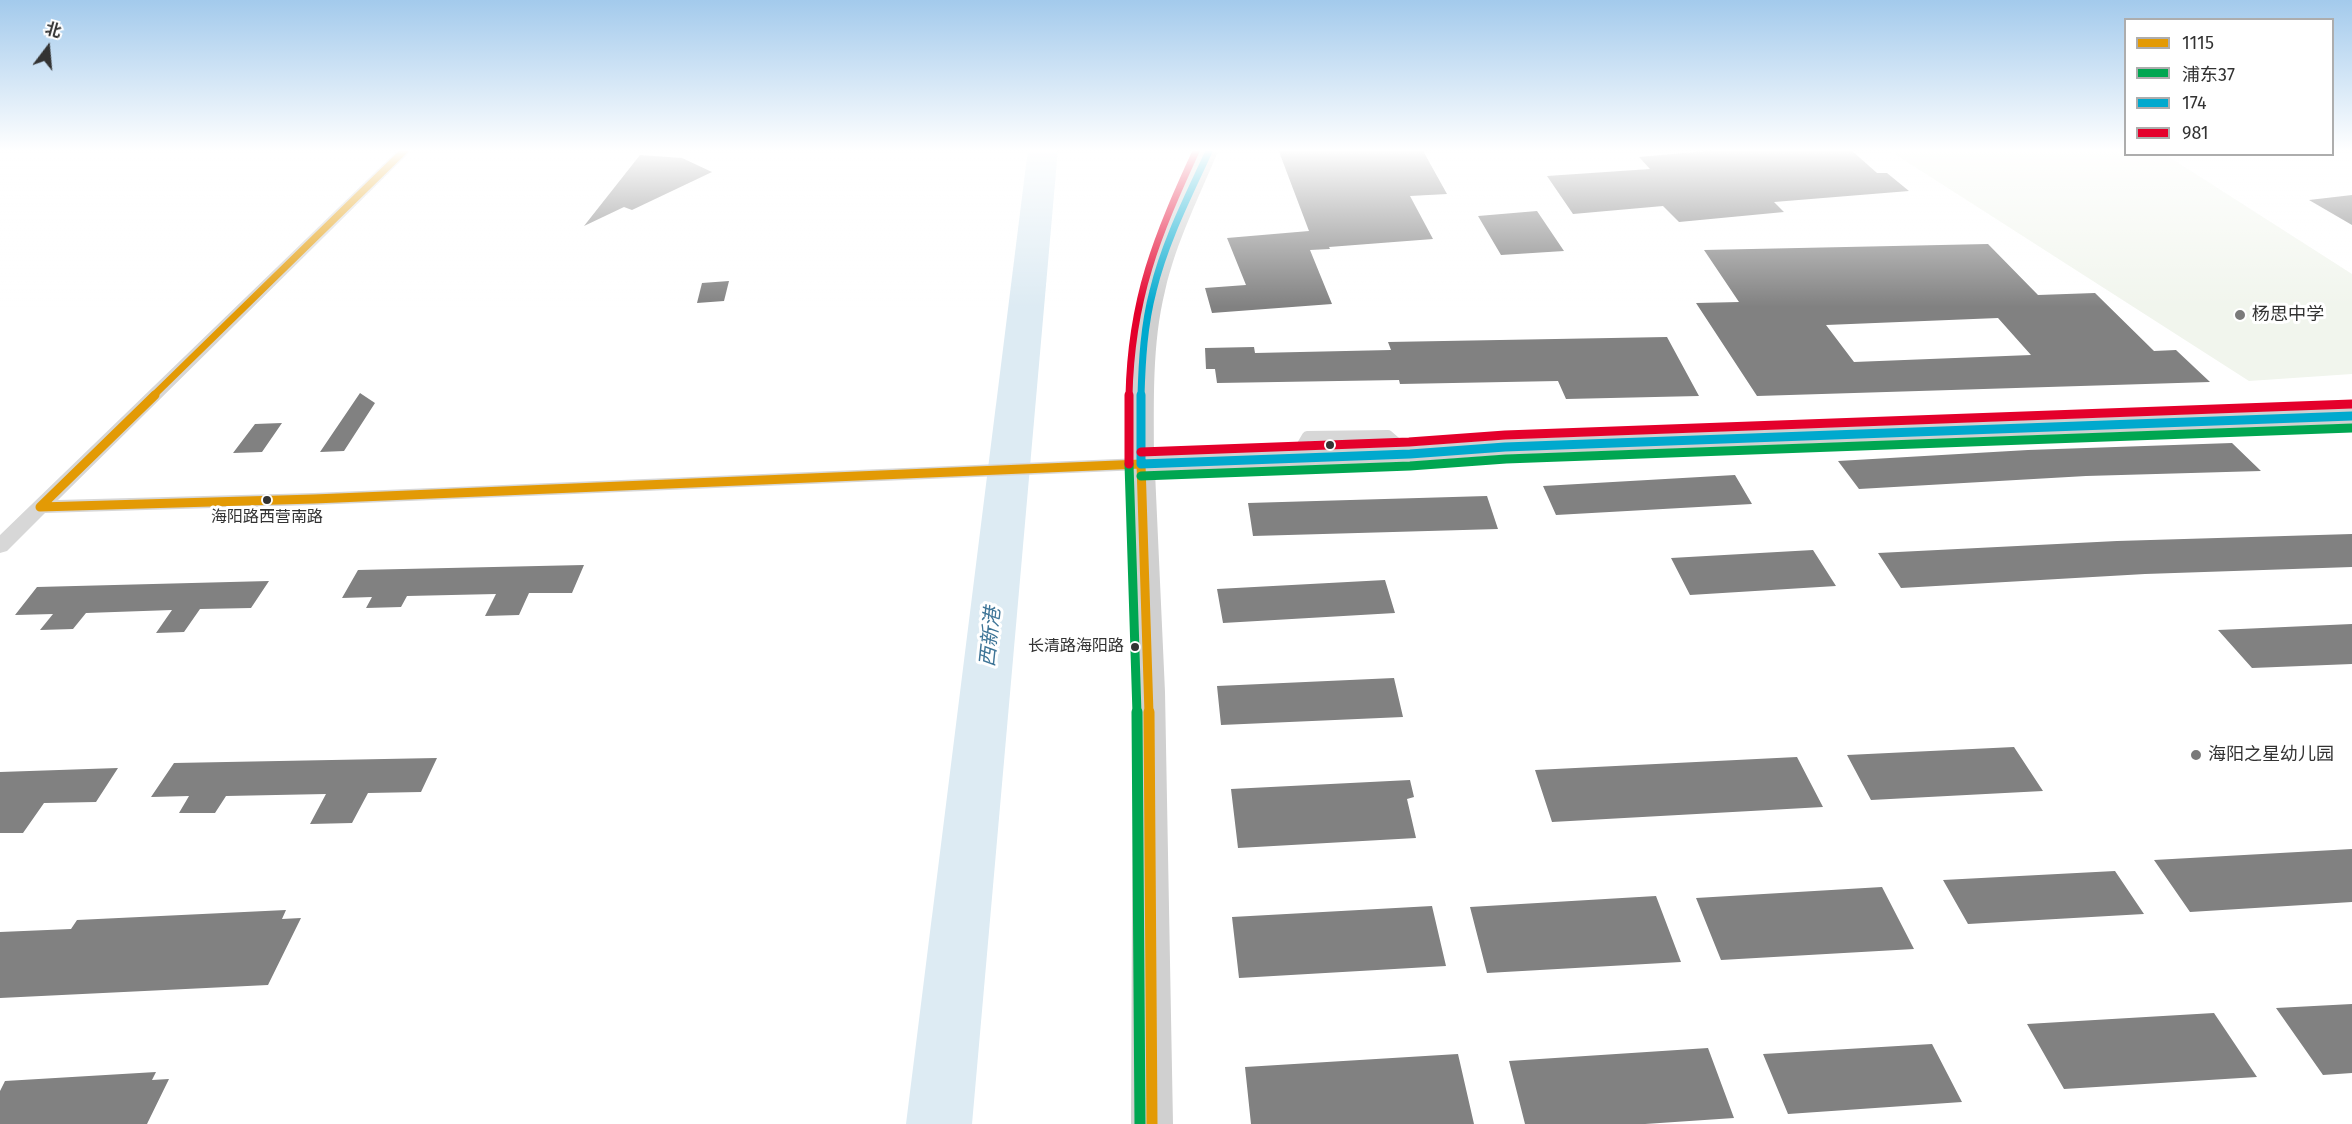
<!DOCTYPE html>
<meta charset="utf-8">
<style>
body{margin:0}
#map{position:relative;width:2352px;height:1124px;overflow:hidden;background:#fff;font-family:"Fira Sans","Noto Sans SC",sans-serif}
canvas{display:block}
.legend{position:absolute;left:2124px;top:18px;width:210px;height:138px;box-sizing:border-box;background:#fff;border:2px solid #adadad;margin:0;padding:8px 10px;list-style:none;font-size:18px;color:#333}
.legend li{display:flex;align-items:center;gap:12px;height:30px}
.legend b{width:30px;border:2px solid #adadad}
.north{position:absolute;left:18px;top:18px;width:60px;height:60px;-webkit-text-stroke:4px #fff;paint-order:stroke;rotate:16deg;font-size:16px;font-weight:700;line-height:24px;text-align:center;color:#333}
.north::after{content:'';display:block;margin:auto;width:21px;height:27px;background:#333;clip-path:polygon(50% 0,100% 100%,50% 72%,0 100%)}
</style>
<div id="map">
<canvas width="2352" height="1124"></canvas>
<ul class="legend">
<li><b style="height:8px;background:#e39a05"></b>1115</li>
<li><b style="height:8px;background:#00a651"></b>浦东37</li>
<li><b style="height:8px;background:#00a9ce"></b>174</li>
<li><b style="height:8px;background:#e4002b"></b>981</li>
</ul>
<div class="north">北</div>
</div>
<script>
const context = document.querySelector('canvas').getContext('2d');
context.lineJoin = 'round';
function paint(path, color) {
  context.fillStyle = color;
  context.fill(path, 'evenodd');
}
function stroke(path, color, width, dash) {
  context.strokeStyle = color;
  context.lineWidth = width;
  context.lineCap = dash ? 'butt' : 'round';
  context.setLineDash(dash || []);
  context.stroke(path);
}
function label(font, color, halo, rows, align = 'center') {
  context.font = font + ' "Fira Sans","Noto Sans SC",sans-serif';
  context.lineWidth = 6;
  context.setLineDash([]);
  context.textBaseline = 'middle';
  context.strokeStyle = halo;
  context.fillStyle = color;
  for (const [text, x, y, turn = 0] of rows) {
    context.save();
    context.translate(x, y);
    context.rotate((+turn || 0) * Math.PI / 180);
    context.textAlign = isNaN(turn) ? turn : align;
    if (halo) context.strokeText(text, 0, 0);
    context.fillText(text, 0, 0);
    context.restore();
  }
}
const green = new Path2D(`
 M1887,149H2125L2126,154L2166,155L2352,274V374L2249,381Z`);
const river = new Path2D(`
 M1028,149H1058L972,1124H906Z`);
const building = new Path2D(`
 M1278,149H1422L1447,194L1410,196L1433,239L1329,247L1330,249L1310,250L1332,304L1212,313L1205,288L1246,285L1227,238L1309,231Z
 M1728,149H1850L1877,173H1887L1909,191L1774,202L1784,212L1679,222L1663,206L1573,214L1547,176L1650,169L1639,157Z
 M640,155L682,158L712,172L632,210L624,207L584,226Z
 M2352,195V225L2309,200Z
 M1537,211L1564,251L1501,255L1478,216Z
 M1988,244L2038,295L2095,293L2154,351L2176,350L2210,382L1757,396L1696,303L1739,302L1704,250ZM1998,318L2031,355L1854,362L1826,325Z
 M729,281L724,301L697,303L702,283Z
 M1667,337L1699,396L1566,399L1558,381L1400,384L1399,380L1217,383L1215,369H1206L1205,348L1254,347L1255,353L1391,350L1388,342Z
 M360,393L375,403L344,451L320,452Z
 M282,423L262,452L233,453L255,424Z
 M2232,443L2261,471L2086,476L1859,489L1838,461L2028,450Z
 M1735,475L1752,504L1556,515L1543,486Z
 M1487,496L1498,529L1253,536L1248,503Z
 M2352,534V567L2145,574L1901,588L1878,553L2117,541Z
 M1813,550L1836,586L1690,595L1671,558Z
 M584,565L572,593H529L519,615L485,616L496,594L407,596L401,607L366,608L372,597L342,598L358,570Z
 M1385,580L1395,613L1223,623L1217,589Z
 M269,581L251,608L200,609L184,632L156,633L172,610L86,613L73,629L40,630L53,614L15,615L37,587Z
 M2352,624V664L2252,668L2218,630Z
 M1394,678L1403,717L1221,725L1217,686Z
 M2014,747L2043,791L1871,800L1847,755Z
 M1797,757L1823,807L1552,822L1535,770Z
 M437,758L421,792L368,793L352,823L310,824L326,794L226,796L215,813H179L189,796L151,797L174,763Z
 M118,768L96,802L44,803L23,833H0V772Z
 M1410,780L1414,797L1407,799L1416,838L1238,848L1231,789Z
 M2352,849V902L2190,912L2154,860Z
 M2115,871L2144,914L1968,924L1943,880Z
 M1882,887L1914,949L1721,960L1696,898Z
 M1656,896L1681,962L1487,973L1470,907Z
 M1432,906L1446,966L1239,978L1232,917Z
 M286,910L282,919L301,918L268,985L0,998V932L71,929L77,920Z
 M2352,1004V1073L2323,1075L2276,1008Z
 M2214,1013L2257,1077L2064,1089L2027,1024Z
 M1932,1044L1962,1102L1788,1114L1763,1054Z
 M1708,1048L1734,1118L1645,1124H1525L1509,1061Z
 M1458,1054L1474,1124H1251L1245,1067Z
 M156,1072L152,1080L169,1079L147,1124H0V1091L5,1081Z`);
const lane = new Path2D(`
 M1294,458L1307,436L1388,435L1410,454`);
const street = new Path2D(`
 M399,149H413L58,500L314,493L1141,458L1147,460L1150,464L1147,468L1141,470L314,505L45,513L7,551L0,553V535Z`);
const secondary = new Path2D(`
 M1200,149H1219C1200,195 1176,242 1165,291C1152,344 1154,400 1154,455L1410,446L1505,439L2352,408V424L1505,455L1410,462L1155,472L1165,692L1173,1124H1131L1133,692L1128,464L1130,367L1142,292L1152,258Z`);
const bus1Far2 = new Path2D(`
 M153,396L406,149`);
const bus1Far1 = new Path2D(`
 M1141,464L1149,714
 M40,507L314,499L1141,464
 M40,507L155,395`);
const bus1 = new Path2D(`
 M1149,712L1152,1124`);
const bus2Far1 = new Path2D(`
 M1129,464L1137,714
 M1141,476L1410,466L1506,459L2352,428`);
const bus2 = new Path2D(`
 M1137,712L1140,1124`);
const bus3Far1 = new Path2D(`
 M1141,396C1142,361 1144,325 1153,291C1165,241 1189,195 1210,149`);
const bus3 = new Path2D(`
 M1141,395V464
 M1141,464L1410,454L1505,447L2352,416`);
const bus4Far1 = new Path2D(`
 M1129,396C1131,298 1157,236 1197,149`);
const bus4 = new Path2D(`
 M1141,452L1409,442L1505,435L2352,404
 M1129,464V395`);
const markers = [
 [2240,315,6,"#7a7a7a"],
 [1330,445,5,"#333"],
 [267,500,5,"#333"],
 [1135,647,5,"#333"],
 [2196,755,6,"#7a7a7a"]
];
const busNames = [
 ["海阳路西营南路",267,518],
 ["长清路海阳路",1124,647,"right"]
];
const poiNames = [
 ["杨思中学",2252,315],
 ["海阳之星幼儿园",2208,755]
];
const waterNames = [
 ["西新港",991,637,-84]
];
paint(green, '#f1f5ed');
paint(river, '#ddebf3');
paint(building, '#818181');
stroke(lane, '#d7d7d7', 10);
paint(street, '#d7d7d7');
paint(secondary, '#d0d0d0');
stroke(bus1Far2, '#e39a05', 7);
stroke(bus1Far1, '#e39a05', 9);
stroke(bus1, '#e39a05', 11);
stroke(bus2Far1, '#00a651', 9);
stroke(bus2, '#00a651', 11);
stroke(bus3Far1, '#00a9ce', 7);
stroke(bus3, '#00a9ce', 9);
stroke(bus4Far1, '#e4002b', 7);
stroke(bus4, '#e4002b', 9);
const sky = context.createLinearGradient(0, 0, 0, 307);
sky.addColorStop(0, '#a3caec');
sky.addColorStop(0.49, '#fff');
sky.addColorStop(1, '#ffffff00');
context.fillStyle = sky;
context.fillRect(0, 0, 2352, 307);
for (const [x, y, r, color] of markers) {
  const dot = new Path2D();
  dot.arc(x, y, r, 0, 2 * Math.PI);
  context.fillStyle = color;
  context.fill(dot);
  stroke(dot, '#fff', 2);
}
label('16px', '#333', '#fff', busNames);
label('18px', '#333', '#fff', poiNames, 'left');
label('italic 20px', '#3f7597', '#fff', waterNames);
</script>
